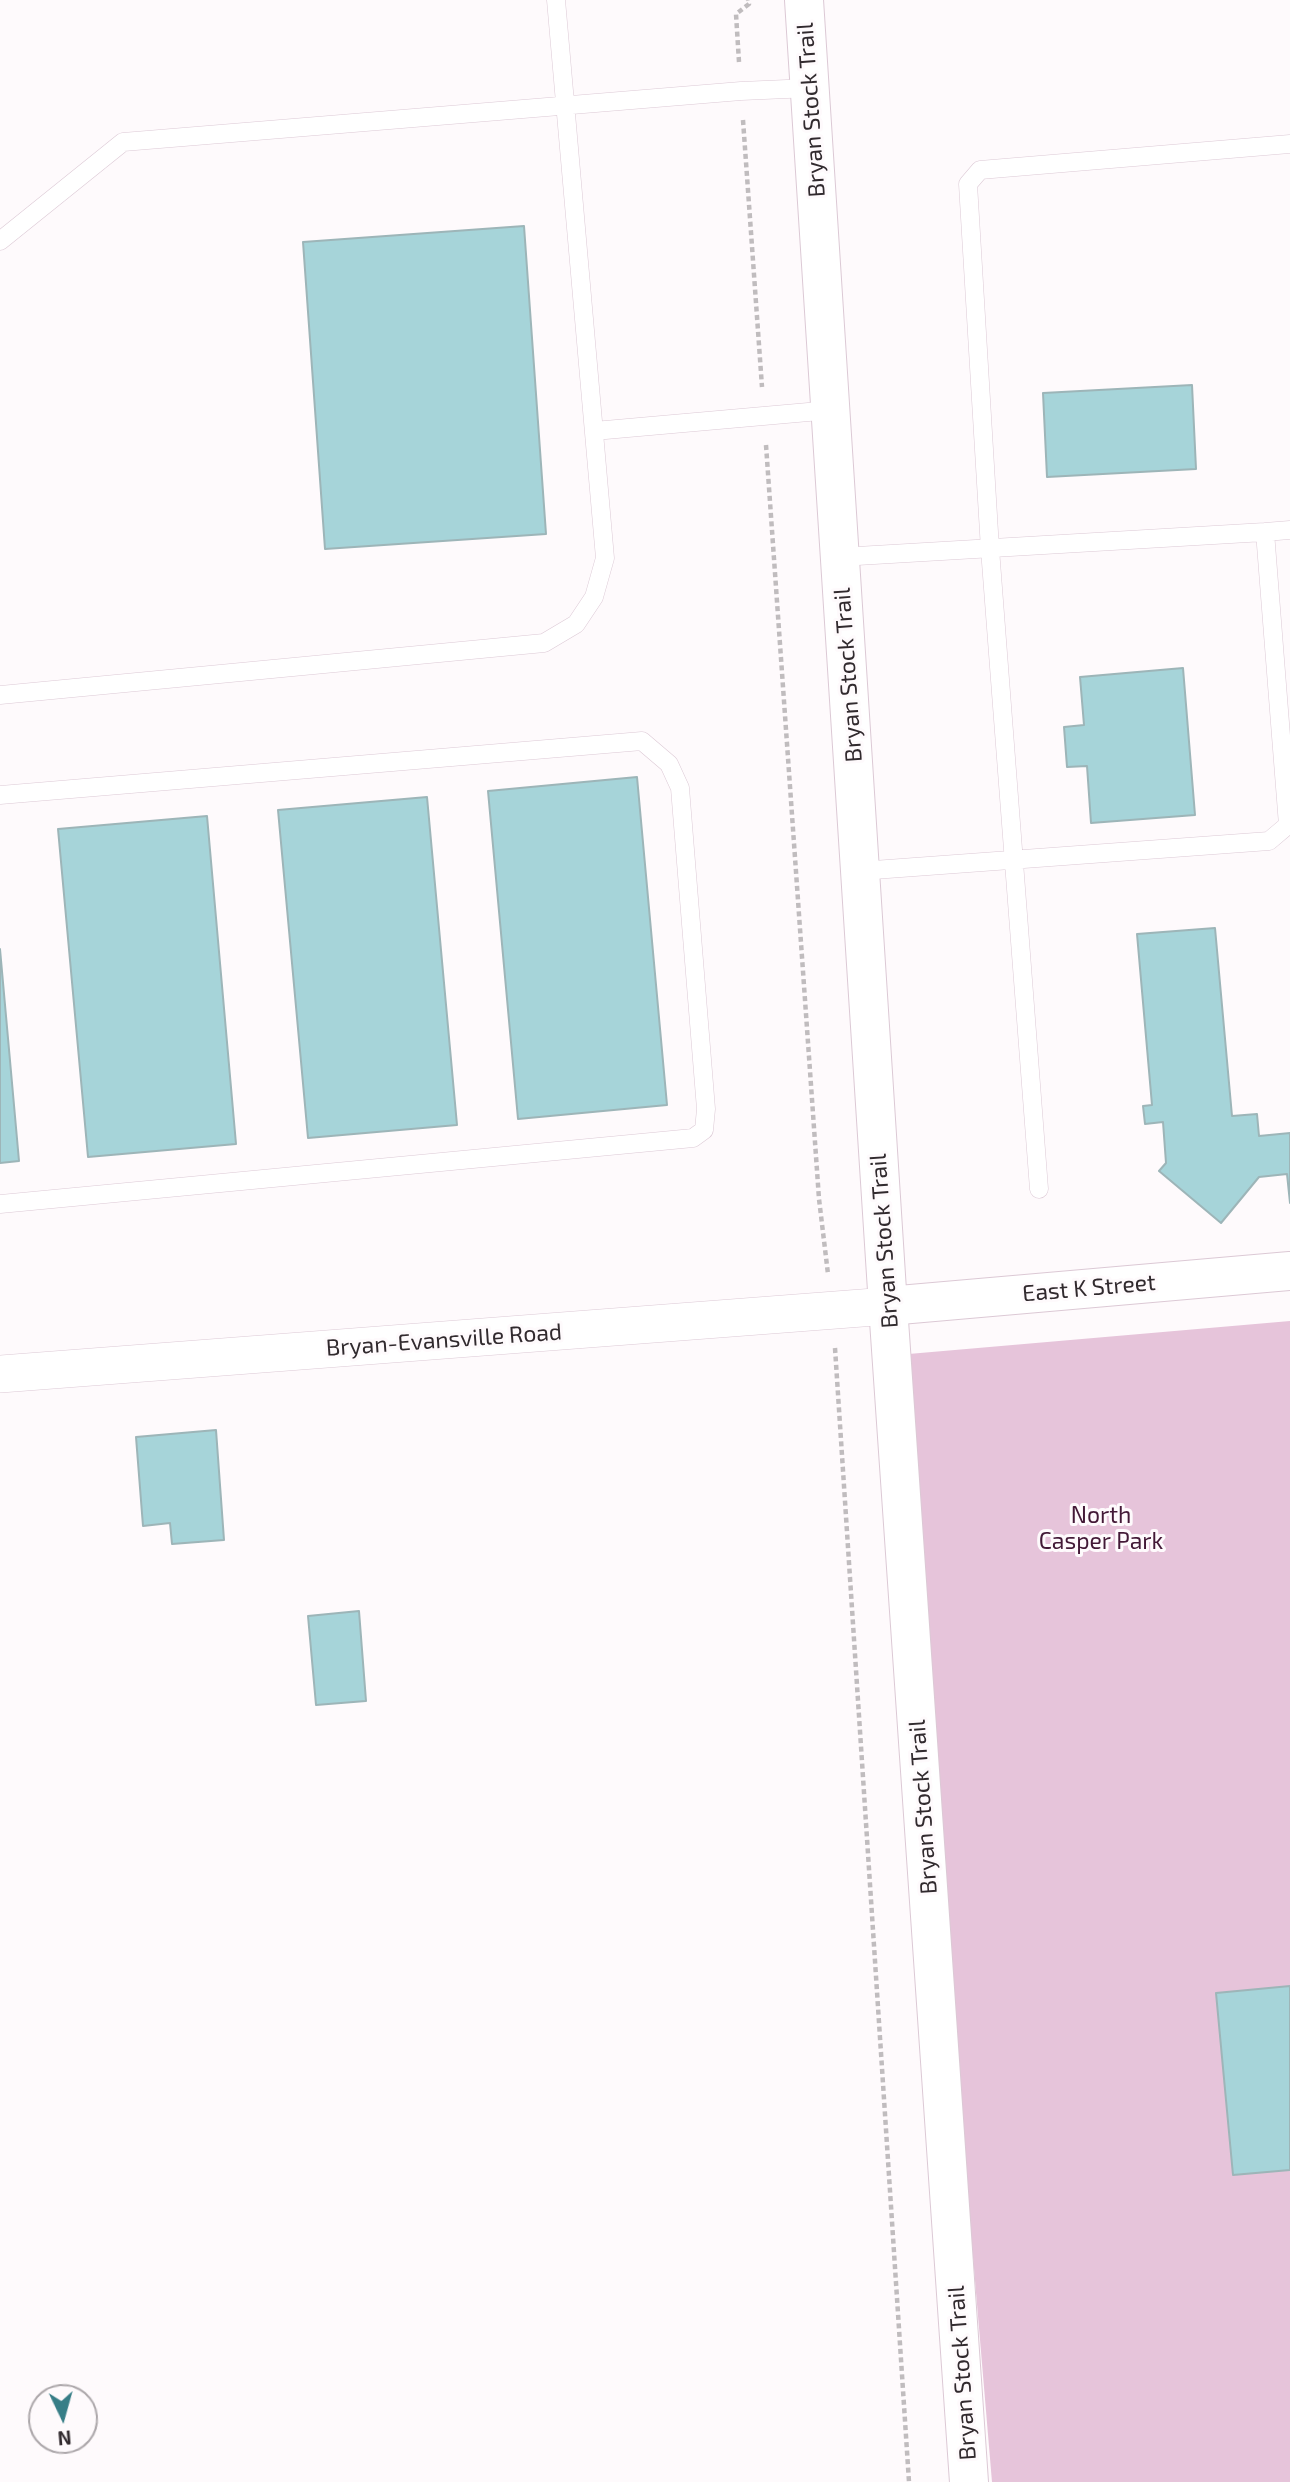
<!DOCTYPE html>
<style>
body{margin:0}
#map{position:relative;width:1290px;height:2482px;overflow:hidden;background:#fefafc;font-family:"Exo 2",sans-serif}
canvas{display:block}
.north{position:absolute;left:28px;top:2384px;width:70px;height:70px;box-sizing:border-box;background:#fefafc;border:2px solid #aca7aa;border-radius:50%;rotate:175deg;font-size:19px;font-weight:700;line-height:28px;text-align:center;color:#312a2e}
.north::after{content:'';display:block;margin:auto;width:24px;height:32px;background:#377e87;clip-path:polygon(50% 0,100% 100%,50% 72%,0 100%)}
</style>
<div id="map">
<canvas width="1290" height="2482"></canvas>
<div class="north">N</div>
</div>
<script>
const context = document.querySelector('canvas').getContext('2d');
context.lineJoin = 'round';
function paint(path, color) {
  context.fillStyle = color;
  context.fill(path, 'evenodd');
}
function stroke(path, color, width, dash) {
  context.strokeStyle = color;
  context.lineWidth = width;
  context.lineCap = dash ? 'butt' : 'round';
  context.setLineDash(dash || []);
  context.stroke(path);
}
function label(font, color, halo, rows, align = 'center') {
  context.font = font + ' "Exo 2",sans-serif';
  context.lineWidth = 6;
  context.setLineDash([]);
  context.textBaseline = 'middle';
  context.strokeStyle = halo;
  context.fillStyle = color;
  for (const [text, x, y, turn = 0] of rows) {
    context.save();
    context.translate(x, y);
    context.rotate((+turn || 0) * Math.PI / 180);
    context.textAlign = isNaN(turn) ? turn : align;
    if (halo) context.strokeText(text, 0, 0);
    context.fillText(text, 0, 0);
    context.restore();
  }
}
const green = new Path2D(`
 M1290,1321V2482H992L897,1355Z`);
const building = new Path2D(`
 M524,226L546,534L325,549L303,242Z
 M1192,385L1196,469L1047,477L1043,393Z
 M1183,668L1195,815L1091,823L1087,766L1067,767L1064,727L1084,725L1080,677Z
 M637,777L667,1105L518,1119L488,791Z
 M427,797L457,1125L308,1138L278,810Z
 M207,816L236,1144L88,1157L58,829Z
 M1215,928L1232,1116L1257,1114L1259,1136L1290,1133V1203L1287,1174L1259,1177L1221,1223L1159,1171L1166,1163L1163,1122L1145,1124L1143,1106L1152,1105L1137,934Z
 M0,949L19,1161L0,1163Z
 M216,1430L224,1540L172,1544L170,1523L143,1526L136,1437Z
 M359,1611L366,1701L316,1705L308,1616Z
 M1290,1986V2170L1233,2175L1216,1993Z`);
const path = new Path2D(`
 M739,62L736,14L749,4L748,0
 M743,120L762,387
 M766,445L819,1199L828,1274
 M835,1348L909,2482`);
const service = new Path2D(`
 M0,241L123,142L741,91L810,88
 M594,431L831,410
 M1265,532L1290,530
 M840,557L1265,532L1288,825L1269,841L860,871
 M0,695L544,643L576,624L594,597L605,558L556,0
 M0,795L642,741L669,764L680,788L706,1109L704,1130L693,1138L0,1204
 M1039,1189L990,549L968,184L980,170L1290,144`);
const minor = new Path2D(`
 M0,1374L888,1306`);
const tertiary = new Path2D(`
 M888,1306L1290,1271`);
const secondary = new Path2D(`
 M804,0L888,1306L969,2482`);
const streetNames = [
 ["Bryan Stock Trail",811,110,-94],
 ["Bryan Stock Trail",848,675,-94],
 ["Bryan Stock Trail",884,1241,-94],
 ["East K Street",1089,1288,-5],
 ["Bryan-Evansville Road",444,1340,-4],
 ["Bryan Stock Trail",923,1807,-94],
 ["Bryan Stock Trail",962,2373,-94]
];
const parkNames = [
 ["North",1101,1515],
 ["Casper Park",1101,1541]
];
paint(green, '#e6c4da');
paint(building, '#a6d4d9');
stroke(building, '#9db5b8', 2);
stroke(service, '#dcc9d5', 19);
stroke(minor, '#dcc9d5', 38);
stroke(tertiary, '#dcc9d5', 40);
stroke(secondary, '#dcc9d5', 40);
stroke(path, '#c0bcbe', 4.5, [5, 3.5]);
stroke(service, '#fff', 18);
stroke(minor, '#fff', 37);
stroke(tertiary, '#fff', 38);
stroke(secondary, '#fff', 38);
label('23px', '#312a2e', '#fefafc', streetNames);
label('23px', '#431937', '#fefafc', parkNames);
</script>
